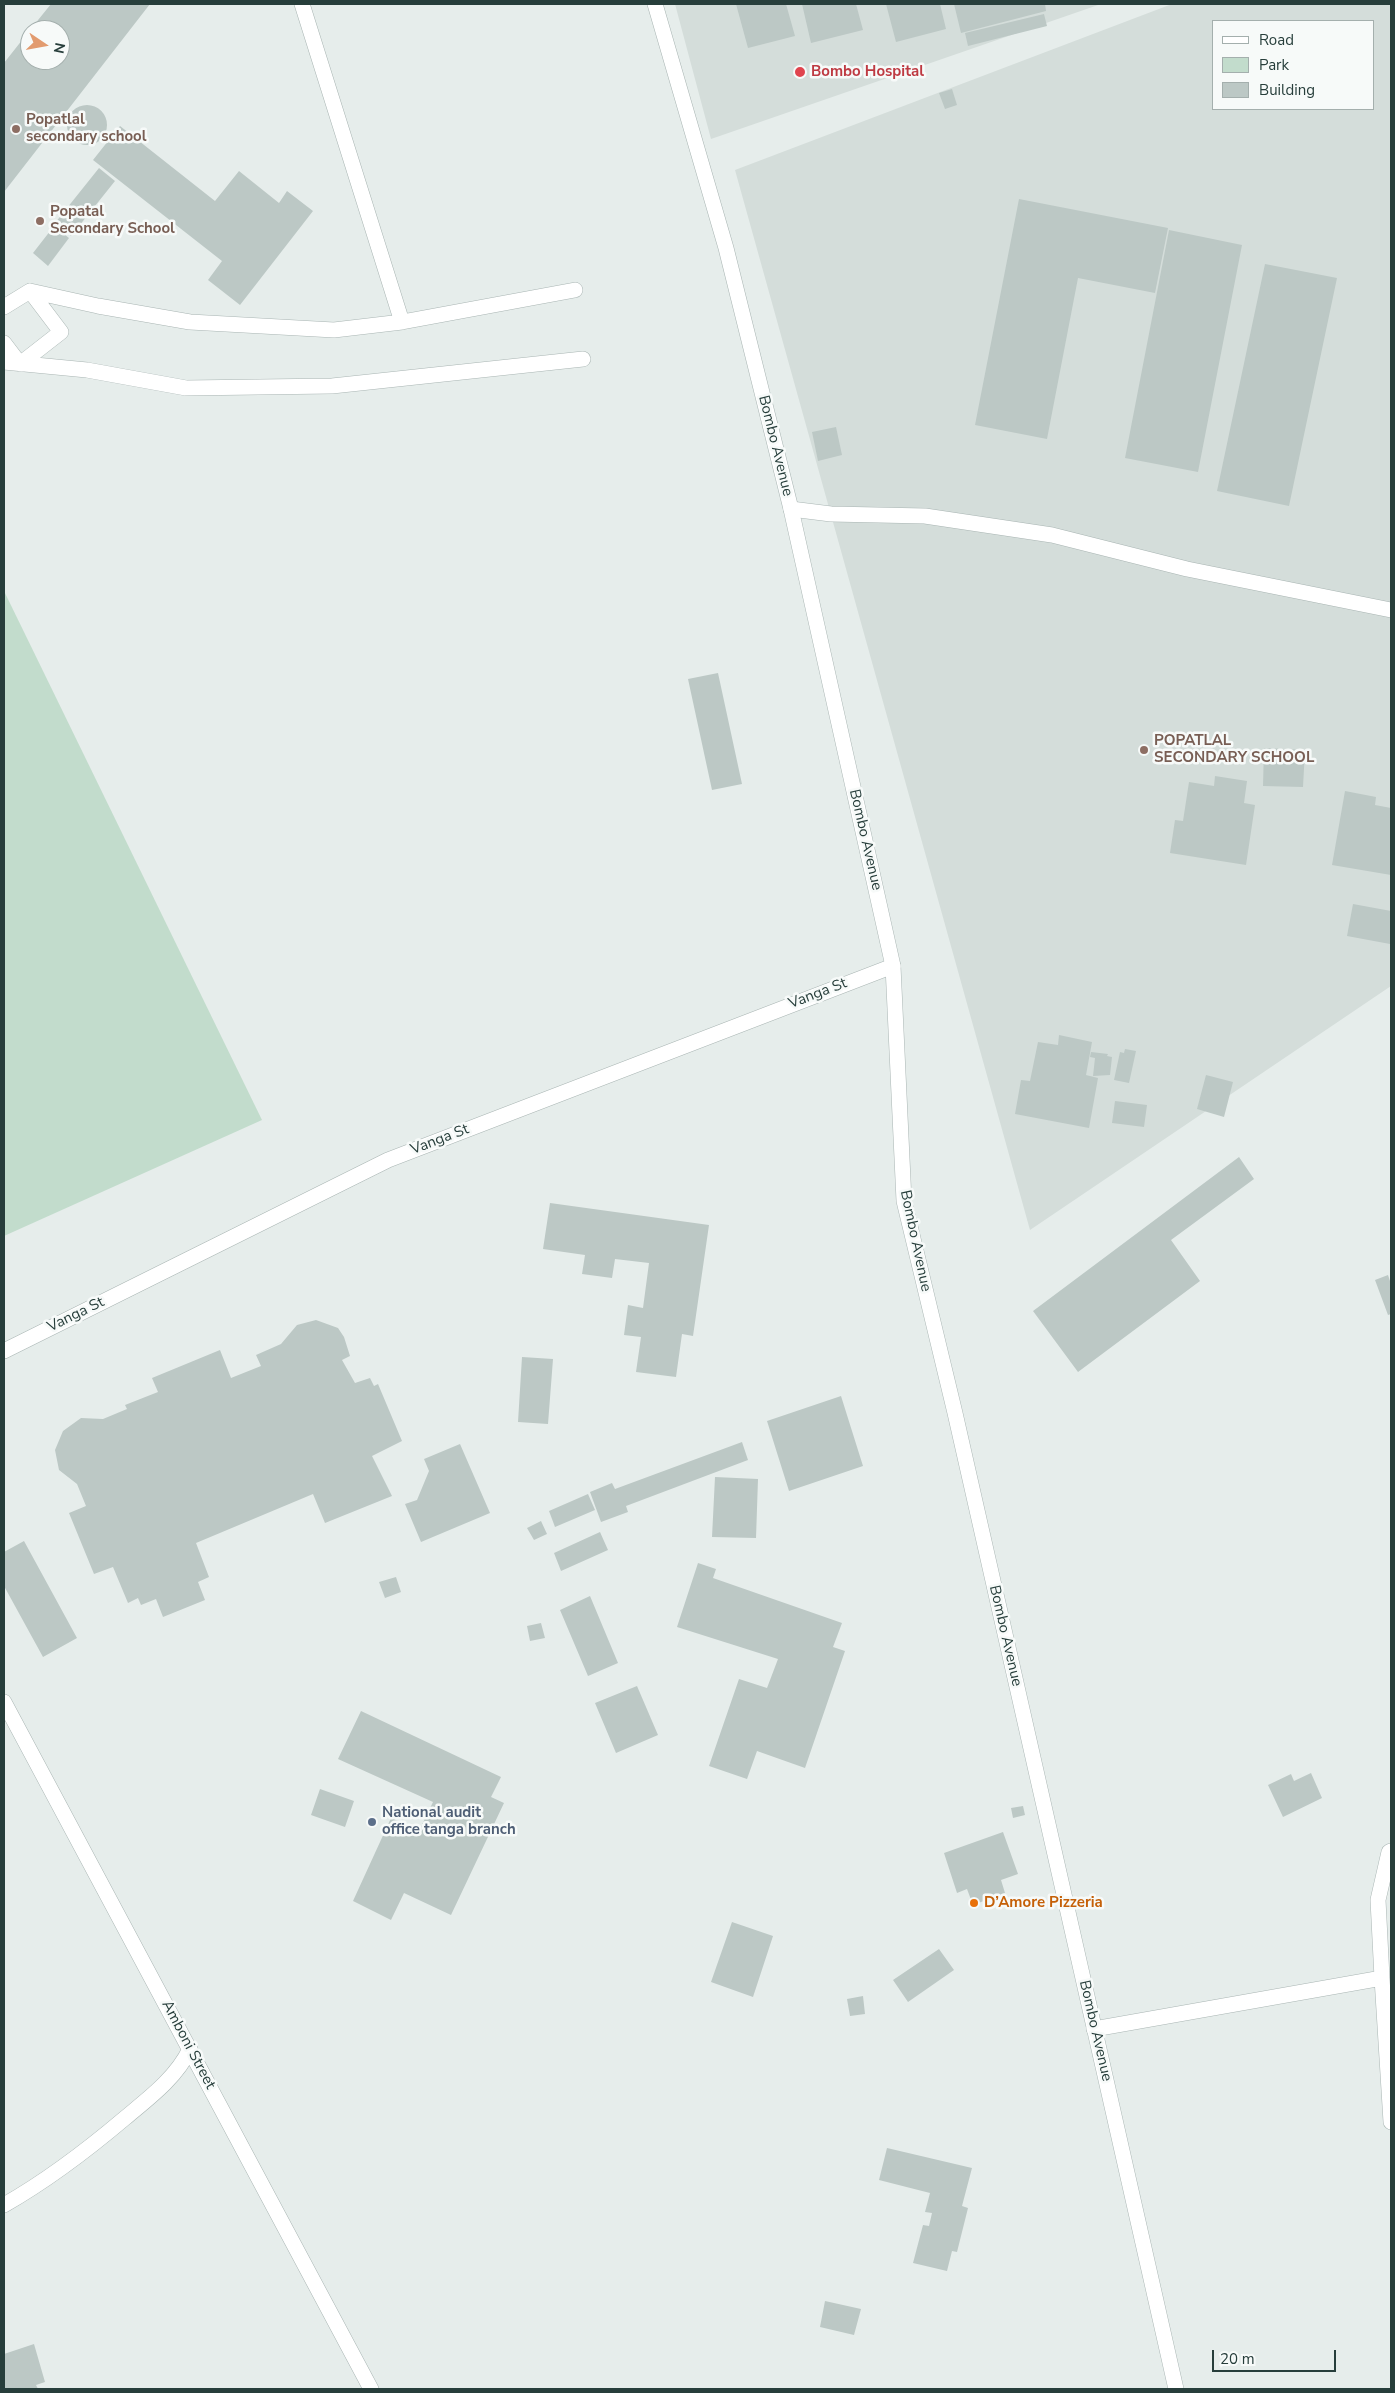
<!DOCTYPE html>
<meta charset="utf-8">
<style>
body{margin:0}
#map{position:relative;width:1395px;height:2393px;overflow:hidden;background:#e6edeb;font-family:"Nunito Sans",sans-serif}
canvas{display:block}
.frame{position:absolute;inset:0;border:5px solid #273e3b;pointer-events:none}
.legend{position:absolute;left:1212px;top:20px;width:162px;height:90px;box-sizing:border-box;background:#f7faf9;border:1px solid #a4afad;margin:0;padding:6px 9px;list-style:none;font-size:15px;color:#273e3b}
.legend li{display:flex;align-items:center;gap:10px;height:25px}
.legend b{width:25px;border:1px solid #a4afad}
.north{position:absolute;left:20px;top:20px;width:50px;height:50px;box-sizing:border-box;background:#f7faf9;border:1px solid #a4afad;border-radius:50%;rotate:102deg;font-size:14px;font-weight:700;line-height:20px;text-align:center;color:#273e3b}
.north::after{content:'';display:block;margin:auto;width:18px;height:22px;background:#e29b6f;clip-path:polygon(50% 0,100% 100%,50% 72%,0 100%)}
.scale{position:absolute;left:1212px;top:2350px;width:124px;height:22px;box-sizing:border-box;border:2px solid #273e3b;border-top:0;padding-left:6px;font-size:15px;line-height:18px;white-space:nowrap;color:#273e3b;-webkit-text-stroke:4px #f7faf9;paint-order:stroke}
</style>
<div id="map">
<canvas width="1395" height="2393"></canvas>
<div class="frame"></div>
<ul class="legend">
<li><b style="height:6px;background:#fff"></b>Road</li>
<li><b style="height:14px;background:#c2dccc"></b>Park</li>
<li><b style="height:14px;background:#bcc8c5"></b>Building</li>
</ul>
<div class="north">N</div>
<div class="scale">20 m</div>
</div>
<script>
const context = document.querySelector('canvas').getContext('2d');
context.lineJoin = 'round';
function paint(path, color) {
  context.fillStyle = color;
  context.fill(path, 'evenodd');
}
function stroke(path, color, width, dash) {
  context.strokeStyle = color;
  context.lineWidth = width;
  context.lineCap = dash ? 'butt' : 'round';
  context.setLineDash(dash || []);
  context.stroke(path);
}
function label(font, color, halo, rows, align = 'center') {
  context.font = font + ' "Nunito Sans",sans-serif';
  context.lineWidth = 5;
  context.setLineDash([]);
  context.textBaseline = 'middle';
  context.strokeStyle = halo;
  context.fillStyle = color;
  for (const [text, x, y, turn = 0] of rows) {
    context.save();
    context.translate(x, y);
    context.rotate((+turn || 0) * Math.PI / 180);
    context.textAlign = isNaN(turn) ? turn : align;
    if (halo) context.strokeText(text, 0, 0);
    context.fillText(text, 0, 0);
    context.restore();
  }
}
const built = new Path2D(`
 M675,4H1101L711,139Z
 M1172,4H1391V986L1030,1230L735,170ZM1214,21H1374V109H1214Z`);
const green = new Path2D(`
 M4,591L262,1120L4,1236Z`);
const building = new Path2D(`
 M51,4H150L4,192V63L30,30V60H60V30H30Z
 M736,4H786L795,36L748,48Z
 M802,4H856L863,30L811,43Z
 M886,4H940L946,29L896,42Z
 M954,4H1045L1046,11L961,33Z
 M1044,14L1047,26L968,46L965,33Z
 M952,89L957,105L945,109L939,93Z
 M67 125a20 20 0 1 1 40 0a20 20 0 1 1-40 0Z
 M120,126L215,201L239,171L279,203L287,191L313,211L240,305L208,280L222,261L93,160Z
 M99,168L115,181L71,236L55,223Z
 M1019,199L1168,228L1155,293L1078,278L1047,439L975,425Z
 M54,226L69,238L48,266L33,253Z
 M1169,230L1242,245L1198,472L1125,458Z
 M1265,264L1337,278L1289,506L1217,491Z
 M836,427L842,455L818,461L812,432Z
 M718,673L742,784L712,790L688,679Z
 M1264,748L1305,750L1303,787L1263,786Z
 M1215,776L1247,781L1244,803L1255,805L1246,865L1170,853L1175,820L1183,821L1189,782L1214,786Z
 M1345,791L1376,797L1375,805L1391,808V875L1332,865Z
 M1353,904L1391,911L1390,944L1347,936Z
 M1059,1035L1092,1042L1086,1075L1098,1078L1089,1128L1015,1114L1021,1080L1030,1081L1038,1042L1058,1045Z
 M1125,1049L1136,1051L1129,1083L1114,1080L1120,1052L1124,1053Z
 M1091,1052L1108,1054L1107,1056L1112,1057L1110,1075L1093,1076L1095,1058L1090,1057Z
 M1206,1075L1233,1082L1224,1117L1197,1109Z
 M1115,1101L1147,1105L1144,1127L1112,1123Z
 M1239,1157L1254,1179L1171,1240L1200,1281L1078,1372L1033,1311Z
 M550,1203L709,1225L693,1336L682,1334L676,1377L636,1372L641,1337L624,1335L628,1305L643,1308L649,1263L615,1259L612,1278L582,1274L585,1255L543,1249Z
 M1388,1275L1391,1284V1314L1388,1315L1375,1280Z
 M316,1320L338,1328L344,1337L350,1356L342,1360L355,1383L370,1378L374,1386L378,1384L402,1441L372,1456L392,1496L325,1523L313,1494L196,1543L209,1577L198,1582L205,1600L163,1617L156,1599L141,1605L138,1598L128,1603L113,1567L94,1574L69,1513L86,1506L77,1484L59,1470L55,1450L63,1431L81,1418L103,1419L127,1409L125,1405L158,1392L152,1378L220,1350L231,1378L261,1366L256,1355L281,1344L297,1325Z
 M522,1357L553,1359L548,1424L518,1422Z
 M841,1396L863,1466L789,1491L767,1421Z
 M742,1442L748,1460L626,1506L628,1512L601,1522L590,1492L612,1483L615,1489Z
 M460,1444L490,1513L421,1542L405,1504L417,1500L429,1471L424,1459Z
 M715,1477L758,1479L756,1538L712,1537Z
 M588,1494L595,1510L555,1527L549,1511Z
 M541,1521L547,1534L534,1540L527,1528Z
 M600,1532L608,1550L561,1571L554,1553Z
 M24,1541L77,1638L43,1657L4,1586V1552Z
 M698,1563L716,1569L713,1578L842,1623L833,1647L845,1651L805,1768L757,1751L747,1779L709,1766L739,1679L767,1688L778,1659L677,1627Z
 M396,1577L401,1592L385,1598L379,1582Z
 M590,1596L618,1663L588,1676L560,1610Z
 M541,1623L545,1638L530,1641L527,1626Z
 M637,1686L658,1735L616,1753L595,1703Z
 M361,1711L501,1777L491,1797L504,1803L451,1915L404,1893L391,1920L353,1901L391,1818L419,1831L433,1802L338,1759Z
 M1311,1773L1322,1798L1283,1817L1268,1785L1291,1774L1294,1781Z
 M320,1789L354,1801L345,1827L311,1815Z
 M1023,1806L1025,1815L1013,1818L1011,1808Z
 M1003,1832L1018,1874L1001,1880L1005,1893L973,1905L967,1889L957,1893L944,1853Z
 M732,1922L773,1936L753,1997L711,1982Z
 M939,1949L954,1970L908,2002L893,1980Z
 M863,1996L865,2014L850,2016L847,1999Z
 M887,2148L972,2168L962,2206L968,2208L957,2252L952,2251L947,2271L913,2263L923,2225L929,2226L932,2213L925,2212L930,2193L879,2180Z
 M825,2301L861,2309L854,2335L820,2327Z
 M34,2344L45,2382L36,2385L38,2389H4V2354Z`);
const service = new Path2D(`
 M302,4L402,322
 M30,291L98,306L190,322L334,330L402,322L575,290
 M4,307L30,291L61,332L20,364
 M4,343L20,364
 M4,362L87,370L186,388L332,386L583,359
 M791,509L831,514L925,516L1052,535L1187,569L1391,610
 M1382,1978L1391,2122
 M1094,2029L1382,1978L1378,1900L1389,1852L1391,1851`);
const minor = new Path2D(`
 M4,1351L388,1160L893,966
 M4,1702L371,2389
 M4,2205C48,2180 86,2151 125,2118C149,2098 176,2078 190,2049`);
const tertiary = new Path2D(`
 M655,4L726,248L791,509L893,966L904,1201L955,1413L1176,2389`);
const markers = [
 [800,72,6,"#e0444e"],
 [16,129,5,"#8d6e63"],
 [40,221,5,"#8d6e63"],
 [1144,750,5,"#8d6e63"],
 [372,1822,5,"#5c6f8a"],
 [974,1903,5,"#e8710a"]
];
const healthNames = [
 ["Bombo Hospital",811,72]
];
const educationNames = [
 ["Popatlal",26,120],
 ["secondary school",26,137],
 ["Popatal",50,212],
 ["Secondary School",50,229],
 ["POPATLAL",1154,741],
 ["SECONDARY SCHOOL",1154,758]
];
const streetNames = [
 ["Bombo Avenue",775,446,76],
 ["Bombo Avenue",865,840,77],
 ["Vanga St",818,994,-21],
 ["Vanga St",440,1140,-21],
 ["Bombo Avenue",915,1241,78],
 ["Vanga St",76,1315,-26],
 ["Bombo Avenue",1005,1636,77],
 ["Bombo Avenue",1095,2031,77],
 ["Amboni Street",188,2045,62]
];
const serviceNames = [
 ["National audit",382,1813],
 ["office tanga branch",382,1830]
];
const foodNames = [
 ["D’Amore Pizzeria",984,1903]
];
paint(built, '#d4ddda');
paint(green, '#c2dccc');
paint(building, '#bcc8c5');
stroke(service, '#a9b5b3', 16);
stroke(minor, '#a9b5b3', 16);
stroke(tertiary, '#a9b5b3', 16);
stroke(service, '#fff', 15);
stroke(minor, '#fff', 15);
stroke(tertiary, '#fff', 15);
for (const [x, y, r, color] of markers) {
  const dot = new Path2D();
  dot.arc(x, y, r, 0, 2 * Math.PI);
  context.fillStyle = color;
  context.fill(dot);
  stroke(dot, '#f7faf9', 2);
}
label('bold 15px', '#be3a42', '#f7faf9', healthNames, 'left');
label('bold 15px', '#785e54', '#f7faf9', educationNames, 'left');
label('15px', '#273e3b', '#f7faf9', streetNames);
label('bold 15px', '#4e5e75', '#f7faf9', serviceNames, 'left');
label('bold 15px', '#c56008', '#f7faf9', foodNames, 'left');
</script>
